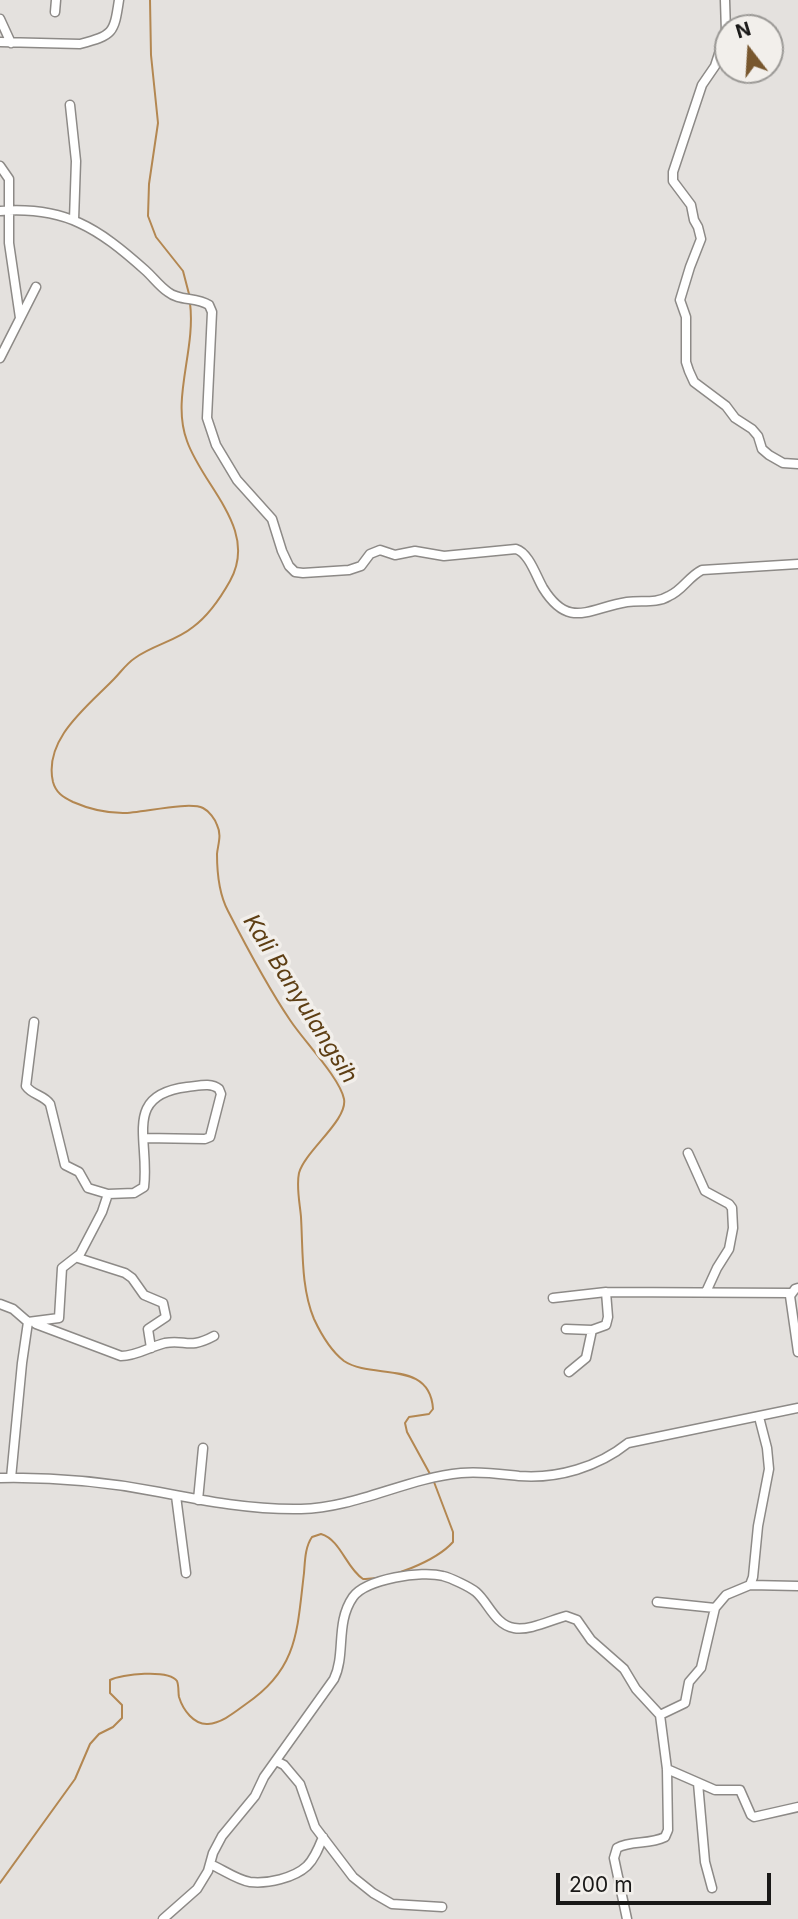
<!DOCTYPE html>
<style>
body{margin:0}
#map{position:relative;width:798px;height:1919px;overflow:hidden;background:#e4e1de;font-family:Inter,sans-serif}
canvas{display:block}
.north{position:absolute;left:714px;top:14px;width:70px;height:70px;box-sizing:border-box;background:#f2efeb;border:2px solid #9b9996;border-radius:50%;rotate:343deg;font-size:19px;font-weight:700;line-height:28px;text-align:center;color:#191817}
.north::after{content:'';display:block;margin:auto;width:24px;height:32px;background:#78572e;clip-path:polygon(50% 0,100% 100%,50% 72%,0 100%)}
.scale{position:absolute;left:556px;top:1873px;width:215px;height:32px;box-sizing:border-box;border:4px solid #191817;border-top:0;padding-left:9px;font-size:21px;line-height:24px;white-space:nowrap;color:#191817;-webkit-text-stroke:5px #f2efeb;paint-order:stroke}
</style>
<div id="map">
<canvas width="798" height="1919"></canvas>
<div class="north">N</div>
<div class="scale">200 m</div>
</div>
<script>
const context = document.querySelector('canvas').getContext('2d');
context.lineJoin = 'round';
function stroke(path, color, width, dash) {
  context.strokeStyle = color;
  context.lineWidth = width;
  context.lineCap = dash ? 'butt' : 'round';
  context.setLineDash(dash || []);
  context.stroke(path);
}
function label(font, color, halo, rows, align = 'center') {
  context.font = font + ' Inter,sans-serif';
  context.lineWidth = 7;
  context.setLineDash([]);
  context.textBaseline = 'middle';
  context.strokeStyle = halo;
  context.fillStyle = color;
  for (const [text, x, y, turn = 0] of rows) {
    context.save();
    context.translate(x, y);
    context.rotate((+turn || 0) * Math.PI / 180);
    context.textAlign = isNaN(turn) ? turn : align;
    if (halo) context.strokeText(text, 0, 0);
    context.fillText(text, 0, 0);
    context.restore();
  }
}
const stream = new Path2D(`
 M150,0L151,55L158,123L149,184L148,216L156,237L183,271L189,294
 M190,303C196,350 171,399 187,441C203,487 259,529 230,581C221,597 208,616 193,627C176,641 153,645 135,658C126,664 121,672 114,679C88,706 43,739 53,782C56,793 63,797 73,802C89,809 105,813 123,813C141,813 189,801 203,808C209,811 215,819 217,825C222,835 218,844 217,854C217,873 219,894 228,911C247,948 267,986 290,1020C303,1040 340,1078 344,1099C348,1120 305,1151 299,1173C296,1187 300,1204 301,1217C303,1251 301,1288 314,1319C321,1334 331,1351 344,1361C372,1380 430,1359 433,1409L429,1414L409,1417L405,1423L407,1432L430,1474
 M0,1883L75,1779L90,1744L99,1734L113,1727L122,1718V1705L110,1693V1680C121,1674 169,1669 177,1681C179,1686 178,1692 179,1697C183,1710 194,1725 208,1724C222,1723 235,1712 246,1704C298,1669 297,1631 304,1573C305,1561 305,1547 312,1537L321,1534C341,1540 346,1568 363,1579C389,1580 436,1561 453,1542V1532L434,1482`);
const minor = new Path2D(`
 M725,0L726,32L715,66L702,85L673,172V181L691,205L694,220L698,227L701,239L690,267L680,300L686,317V362L689,371L694,382L726,406L735,418L752,429L758,436L762,449L769,455L783,463L798,464
 M55,12L56,0
 M0,19L11,43
 M0,42L80,44C113,35 114,34 119,0
 M70,105L76,161L74,220
 M0,166L9,179V243L20,318
 M0,211C65,206 98,228 145,270C153,277 159,286 168,292C179,301 196,297 209,305L212,312L207,418L216,445L237,480L272,519L282,551L289,566L295,572L303,573L349,570L361,566L370,554L380,550L395,555L415,551L444,556L516,549C529,553 536,576 543,588C569,630 589,608 627,602C642,600 656,604 669,596C683,590 688,577 702,570L798,564
 M0,358L36,287
 M688,1153L705,1191L729,1204L732,1208L733,1228L729,1249L717,1268L706,1292
 M108,1194L134,1193L144,1187C150,1140 122,1095 187,1087C198,1086 211,1082 219,1089L221,1094L210,1137L205,1139L144,1138
 M78,1258L125,1273L132,1278L144,1295L163,1303L166,1317L148,1329L151,1348
 M798,1288L795,1289L790,1296L798,1352
 M553,1298L606,1292L791,1293
 M0,1304L13,1309L28,1322
 M36,1324L121,1356C137,1356 149,1347 165,1343C186,1339 188,1350 214,1336
 M566,1329L592,1330L606,1325L608,1317L606,1292
 M569,1372L586,1358L592,1330
 M0,1478C53,1477 107,1482 159,1492C205,1501 253,1510 301,1509C356,1508 407,1478 461,1473C481,1471 500,1474 519,1476C558,1479 598,1467 628,1443L798,1408
 M11,1478L22,1363L28,1322L59,1318L62,1268L80,1254L102,1212L108,1194L88,1188L79,1172L65,1165L50,1104C44,1095 32,1095 26,1086L34,1022
 M176,1496L186,1573
 M198,1500L203,1448
 M750,1585L798,1586
 M657,1602L715,1608
 M276,1761L284,1765L300,1784L315,1827L353,1877L373,1893L392,1904L442,1907
 M667,1769L715,1790H740L751,1815L754,1817L798,1807
 M698,1783L705,1862L712,1888
 M210,1864C222,1869 237,1880 250,1882C268,1884 294,1878 307,1866C315,1858 319,1847 323,1837
 M163,1919L197,1889L208,1871L213,1853L222,1836L255,1796L264,1777L334,1679C346,1654 335,1623 353,1597C366,1579 422,1570 443,1576C451,1578 470,1587 476,1592C488,1602 495,1625 514,1628C529,1631 551,1620 566,1616L577,1620L591,1640L624,1669L636,1689L660,1715
 M627,1919L614,1858L617,1848C631,1840 649,1845 665,1837L668,1830L667,1769L660,1715L685,1703L689,1682L701,1668L715,1608L726,1595L750,1585L753,1577L758,1526L769,1469L767,1448L759,1417`);
const waterNames = [
 ["Kali Banyulangsih",300,999,58]
];
stroke(stream, '#b38751', 2);
stroke(minor, '#8d8a87', 11);
stroke(minor, '#fff', 8);
label('italic 23px', '#5d3e13', '#f2efeb', waterNames);
</script>
